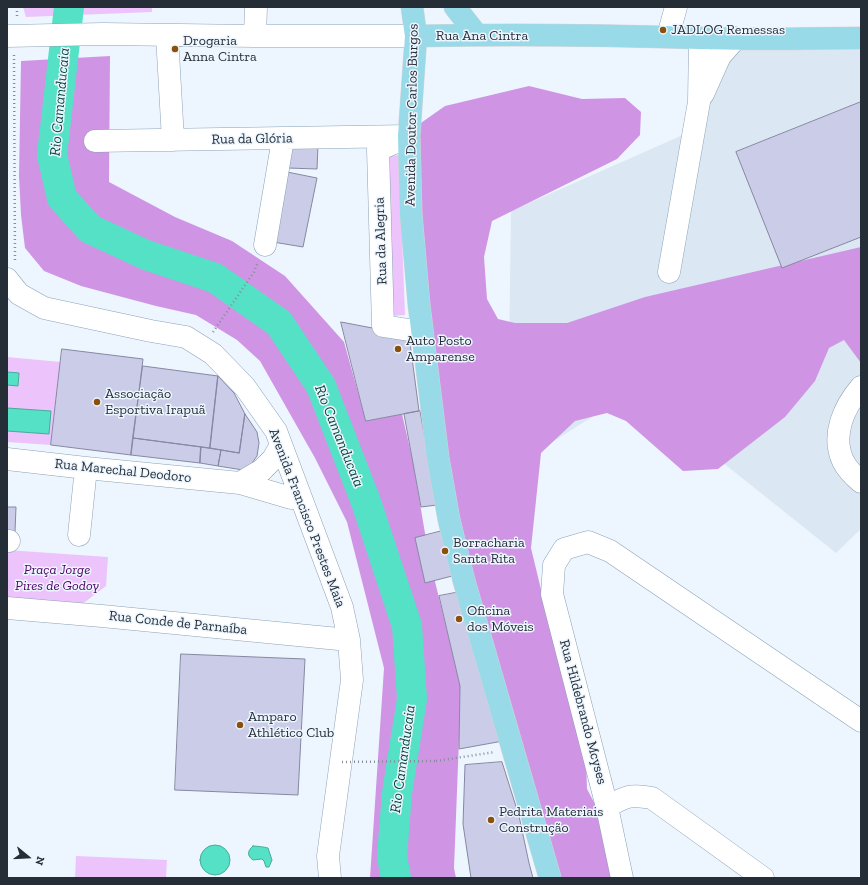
<!DOCTYPE html>
<meta charset="utf-8">
<style>
body{margin:0}
#map{position:relative;width:868px;height:885px;overflow:hidden;background:#edf6ff;font-family:"Zilla Slab",serif}
canvas{display:block}
.frame{position:absolute;inset:0;border:8px solid #252e36;pointer-events:none}
.north{position:absolute;left:8px;top:837px;width:40px;height:40px;-webkit-text-stroke:3px #edf6ff;paint-order:stroke;rotate:108deg;font-size:11px;font-weight:700;line-height:16px;text-align:center;color:#252e36}
.north::after{content:'';display:block;margin:auto;width:14px;height:18px;background:#252e36;clip-path:polygon(50% 0,100% 100%,50% 72%,0 100%)}
</style>
<div id="map">
<canvas width="868" height="885"></canvas>
<div class="frame"></div>
<div class="north">N</div>
</div>
<script>
const context = document.querySelector('canvas').getContext('2d');
context.lineJoin = 'round';
function paint(path, color) {
  context.fillStyle = color;
  context.fill(path, 'evenodd');
}
function stroke(path, color, width, dash) {
  context.strokeStyle = color;
  context.lineWidth = width;
  context.lineCap = dash ? 'butt' : 'round';
  context.setLineDash(dash || []);
  context.stroke(path);
}
function label(font, color, halo, rows, align = 'center') {
  context.font = font + ' "Zilla Slab",serif';
  context.lineWidth = 3;
  context.setLineDash([]);
  context.textBaseline = 'middle';
  context.strokeStyle = halo;
  context.fillStyle = color;
  for (const [text, x, y, turn = 0] of rows) {
    context.save();
    context.translate(x, y);
    context.rotate((+turn || 0) * Math.PI / 180);
    context.textAlign = isNaN(turn) ? turn : align;
    if (halo) context.strokeText(text, 0, 0);
    context.fillText(text, 0, 0);
    context.restore();
  }
}
const built = new Path2D(`
 M695,38L861,41V529L836,553L633,391L554,441L509,357L511,211L685,134Z`);
const green = new Path2D(`
 M23,7H152V12L26,17Z
 M399,155L405,315L391,316L386,156Z
 M7,357L61,362L51,445L7,442Z
 M7,550L108,557L106,586L81,605L7,599Z
 M76,856L167,860L166,878H75Z`);
const forest = new Path2D(`
 M110,56L109,182L175,217L232,241L285,276L344,342L366,421L402,414L413,462L429,557L461,688L454,868L456,878H370L384,668L347,522L315,458L260,361L237,340L196,315L156,306L81,286L44,271L25,248L21,215L19,176L21,61Z
 M529,86L582,99L625,98L641,112L640,135L617,159L492,221L484,257L487,299L498,319L515,323H567L645,297L861,247V363L844,340L829,348L815,381L785,417L718,469L683,471L626,421L607,413L575,421L541,453L531,548L559,664L586,760L587,789L596,806L616,878H556L488,669L453,487L425,315L418,125L445,106Z`);
const water = new Path2D(`
 M7,372L19,373L18,386L7,385Z
 M7,408L51,411L49,434L7,431Z
 M200 860a15 15 0 1 1 30 0a15 15 0 1 1-30 0Z
 M253,846C256,846 265,847 268,848L272,860L269,867H266L264,861L262,859L253,860C247,856 247,851 253,846Z`);
const river = new Path2D(`
 M69,7L52,155L62,198L90,229L146,255L215,278L279,323L321,386L366,502L407,626L412,699L397,793L392,856L396,878`);
const building = new Path2D(`
 M861,102V237L782,268L736,152Z
 M288,144L318,145L317,169L288,168Z
 M287,172L317,178L303,247L273,242Z
 M341,322L409,335L419,411L366,421Z
 M62,349L143,359L131,455L51,445Z
 M143,366L218,376L210,448L133,438Z
 M218,376L234,393L245,414L239,453L210,448Z
 M420,411L437,505L421,507L404,414Z
 M245,414L257,432L259,443L257,456L250,466L243,470L218,466L221,450L239,453Z
 M133,438L201,447L200,463L131,455Z
 M201,447L221,450L218,466L200,463Z
 M7,507H16L15,532H7Z
 M446,530L456,575L425,583L415,538Z
 M460,592L503,741L459,749L460,686L439,596Z
 M181,654L305,659L298,795L175,790Z
 M502,762L519,816L529,863L533,878H471L463,824L465,765Z`);
const path = new Path2D(`
 M17,7V16
 M14,55L15,262
 M213,332L254,272L258,262
 M436,761L495,752`);
const minor = new Path2D(`
 M167,35L173,140
 M7,36L103,34L255,36H416
 M255,36L256,7
 M668,36L676,7
 M703,94L720,56L736,38
 M403,139L378,150L383,326L422,332
 M95,141L409,136
 M265,245L283,139
 M669,272L699,102L700,38
 M7,279L19,294L44,308L151,331L186,337L213,354L245,387L276,431L342,607L349,640L352,680L328,856L330,878
 M861,387C844,407 831,435 843,461C847,469 854,476 861,482
 M7,459L86,468L240,483L291,498H301
 M240,483L262,470L273,459L281,445
 M79,535L86,468
 M7,541H9
 M7,608L102,616L349,640
 M607,807C626,796 631,794 652,798L763,878
 M622,878L607,807L552,594L554,565L564,549L588,542L610,551L861,721`);
const major = new Path2D(`
 M412,7L416,36L409,136L411,214L419,305L438,458L449,520L464,581L550,878
 M455,7L477,35
 M416,36C511,34 606,35 701,38C754,40 808,38 861,38`);
const pathBridge = new Path2D(`
 M342,762L436,761`);
const markers = [
 [663,30,4,"#8c500d"],
 [175,49,4,"#8c500d"],
 [398,349,4,"#8c500d"],
 [97,402,4,"#8c500d"],
 [445,551,4,"#8c500d"],
 [459,619,4,"#8c500d"],
 [240,725,4,"#8c500d"],
 [491,820,4,"#8c500d"]
];
const poiNames = [
 ["JADLOG Remessas",671,30],
 ["Drogaria",183,41],
 ["Anna Cintra",183,57],
 ["Auto Posto",406,341],
 ["Amparense",406,357],
 ["Associação",105,394],
 ["Esportiva Irapuã",105,410],
 ["Borracharia",453,543],
 ["Santa Rita",453,559],
 ["Oficina",467,611],
 ["dos Móveis",467,627],
 ["Amparo",248,717],
 ["Athlético Club",248,733],
 ["Pedrita Materiais",499,812],
 ["Construção",499,828]
];
const streetNames = [
 ["Rua Ana Cintra",482,36],
 ["Avenida Doutor Carlos Burgos",412,115,-89],
 ["Rua da Glória",252,139,-1],
 ["Rua da Alegria",381,241,-92],
 ["Rua Marechal Deodoro",123,471,6],
 ["Avenida Francisco Prestes Maia",307,518,69],
 ["Rua Conde de Parnaíba",178,623,6],
 ["Rua Hildebrando Mcyses",583,712,75]
];
const parkNames = [
 ["Praça Jorge",57,570],
 ["Pires de Godoy",57,586]
];
const waterNames = [
 ["Rio Camanducaia",60,102,-85],
 ["Rio Camanducaia",339,436,68],
 ["Rio Camanducaia",403,759,-82]
];
paint(built, '#dbe7f2');
paint(green, '#ecc4fb');
paint(forest, '#cf95e4');
paint(water, '#55e1c5');
stroke(water, '#47ab9a', 1);
stroke(river, '#55e1c5', 30);
paint(building, '#cacce8');
stroke(building, '#8688a2', 1);
stroke(minor, '#8ca2b6', 23);
stroke(major, '#d3d5d7', 23);
stroke(path, '#868f98', 2.5, [1, 3]);
stroke(minor, '#fff', 22);
stroke(major, '#98dae8', 22);
stroke(pathBridge, '#868f98', 2.5, [1, 3]);
for (const [x, y, r, color] of markers) {
  const dot = new Path2D();
  dot.arc(x, y, r, 0, 2 * Math.PI);
  context.fillStyle = color;
  context.fill(dot);
  stroke(dot, '#edf6ff', 1.5);
}
label('14px', '#252e36', '#edf6ff', poiNames, 'left');
label('14px', '#252e36', '#edf6ff', streetNames);
label('italic 14px', '#500065', '#edf6ff', parkNames);
label('italic 15px', '#05463b', '#edf6ff', waterNames);
</script>
